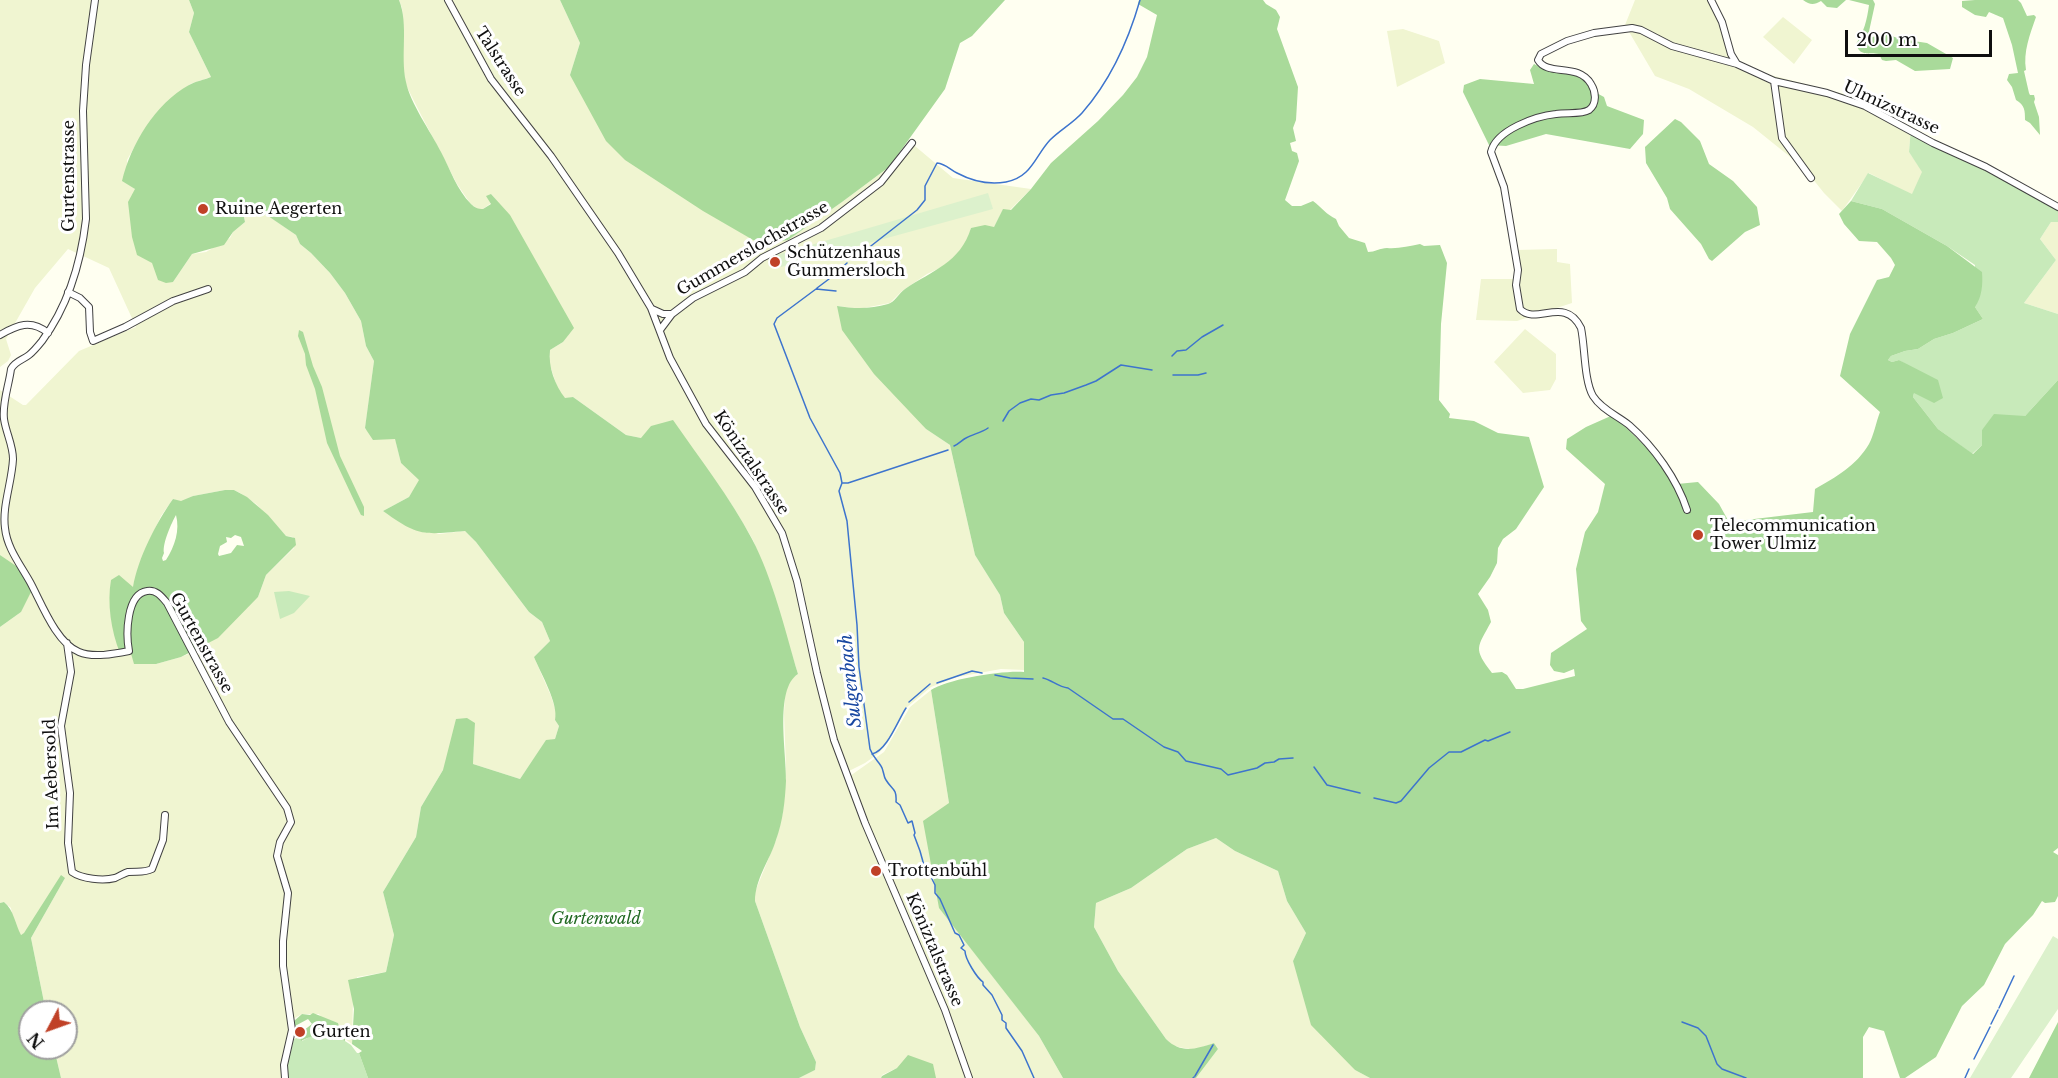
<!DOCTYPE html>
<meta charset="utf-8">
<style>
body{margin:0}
#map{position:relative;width:2058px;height:1078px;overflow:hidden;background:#fffff1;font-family:"Libre Baskerville",serif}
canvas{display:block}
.north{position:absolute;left:18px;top:1000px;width:60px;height:60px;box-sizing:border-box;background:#fff;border:2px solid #9f9f9f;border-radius:50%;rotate:229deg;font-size:16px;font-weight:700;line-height:24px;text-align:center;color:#0f0f0f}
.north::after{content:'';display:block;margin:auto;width:21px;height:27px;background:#c04127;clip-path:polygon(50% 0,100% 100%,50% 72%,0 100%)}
.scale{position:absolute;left:1845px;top:30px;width:147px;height:27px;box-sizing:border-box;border:3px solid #0f0f0f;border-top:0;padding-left:8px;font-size:18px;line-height:21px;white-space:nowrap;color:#0f0f0f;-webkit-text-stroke:4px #fff;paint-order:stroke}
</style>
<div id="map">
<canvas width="2058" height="1078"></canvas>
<div class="north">N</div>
<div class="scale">200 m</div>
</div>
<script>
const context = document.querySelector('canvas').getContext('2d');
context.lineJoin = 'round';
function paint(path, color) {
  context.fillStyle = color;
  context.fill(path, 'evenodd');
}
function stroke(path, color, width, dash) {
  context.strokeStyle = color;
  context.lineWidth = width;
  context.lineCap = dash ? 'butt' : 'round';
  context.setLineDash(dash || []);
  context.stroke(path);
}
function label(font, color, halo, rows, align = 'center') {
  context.font = font + ' "Libre Baskerville",serif';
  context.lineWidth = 6;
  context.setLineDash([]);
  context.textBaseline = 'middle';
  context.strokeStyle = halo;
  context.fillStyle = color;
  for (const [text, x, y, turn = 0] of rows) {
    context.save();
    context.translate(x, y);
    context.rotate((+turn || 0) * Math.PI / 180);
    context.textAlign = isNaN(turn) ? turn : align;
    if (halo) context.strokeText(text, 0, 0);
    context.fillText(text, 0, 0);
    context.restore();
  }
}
const farmland = new Path2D(`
 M0,0H189L194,13L189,32L211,77L190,84L135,146L127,160L130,184L135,189L152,263L173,282L192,254L206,252L230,238L233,232L245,222L243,212L249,202L296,235L300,244L311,253L330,273L345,293L361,321L366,346L374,361L365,429L395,438L401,463L420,480L409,497L383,511L439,534L465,531L476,542L529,612L542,622L550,641L534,657L551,696L557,715L555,720L559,726L555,739L546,741L520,779L473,764L475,723L443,770L421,807L416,837L383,892L394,935L386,972L357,977L353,999L352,1044L345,1039V1034L340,1029L338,1023L321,1017L319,1014H302L293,1019L284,1078H61L54,1048H66V1012H46L31,938L65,878L24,934L20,935L13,920L11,908L4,902L0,903V627L21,612L7,561L0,555V390L23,405H26L79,351L136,327L109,268L68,249L35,288L6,339L11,355L8,361L0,367ZM225,490H234L240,493L256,504L286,536L293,537L294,548L266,575L258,597L196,651L181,657L156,664L130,650L148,544L161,516L173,499L181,502L193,496Z
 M399,0H560L580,43L570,75L788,240L842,202L889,167L909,141L953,178L1031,189L1010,210H1003L994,227L971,228L967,242L948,264L927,274L902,291L890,303L859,309L838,306L926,429L950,445L975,555L1000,595L1004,613L1024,642V670L1001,669L957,677L931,687L906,708L889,740L879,753L865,763L849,771L850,776L884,752L910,707L931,690L949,803L939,907L1039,1036L1063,1078H936L897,1068L882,1075L881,1078H799L815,1070L816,1062L800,1027L755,901V892L776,840L783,812L786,767L784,714L785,693L789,681L798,674L769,581L753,540L732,505L678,430L641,438L626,435L573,397L565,399L558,390L549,362L550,350L563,342L568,334L496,200L491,194V203L483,209H477L470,203L457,184L419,111L406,85L402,62L404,32L402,8Z
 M1635,0H1708L1717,12L1738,63L1751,70L1852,96L1911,127L1909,152L1923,172L1912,195L1869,173L1842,211L1824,193L1804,168L1753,127L1689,89L1655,76L1625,25Z
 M1783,17L1812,40L1794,64L1763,37Z
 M1403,29L1439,41L1445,63L1397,87L1387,31Z
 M2051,222H2058V314L2024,303L2056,260L2040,239Z
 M1557,249V262L1570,264L1572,303L1517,321L1476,320L1481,279H1515L1516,250Z
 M1525,329L1556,354V379L1550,390L1523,393L1494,362Z
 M1216,838L1235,851L1278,871L1287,901L1306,933L1293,961L1355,1070L1370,1078H1196L1218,1049L1214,1043L1195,1050L1173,1046L1166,1039L1118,971L1094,927L1096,903L1131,888L1187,849Z`);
const green = new Path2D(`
 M1911,127L2058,210V222H2051L2040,239L2056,260L2024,303L2058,314V380L2025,416L1982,430V445L1972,454L1938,429L1913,397L1914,393L1912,368L1899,360L1892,362L1888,360L1891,356L1905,351L1918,349L1934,339L1953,333L1983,319L1975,307V265L1947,246L1882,209L1851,201L1868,173L1912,194L1922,172L1909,152Z
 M289,591L310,596L294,613L280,619L274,592Z
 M320,1033L345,1041L351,1045L357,1053H359L368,1078H286L285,1074L294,1039L299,1037L302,1041L313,1035Z`);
const forest = new Path2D(`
 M189,0H399C409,25 400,55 406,82C410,103 431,132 441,152C450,169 457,190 471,204C475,208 478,209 483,209L491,204L486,196L491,194L510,215L574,328L563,342L550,350C548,367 555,385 565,398L573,397L626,435L641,438L651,426L673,420C700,459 730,497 752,539C773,579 785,630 798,674C774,689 787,754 786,781C785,801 783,821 776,840C770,860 755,879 755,901L800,1027L816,1062L815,1070L799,1078H368L359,1053L362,1051L352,1044L354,1009L348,980L386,972L394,935L383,892L416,837L421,807L443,770L456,719L467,718L475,723L473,764L520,779L546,740L555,739L559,726L555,720C559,704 540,672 534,657L550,641L542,622L529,612L476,542L465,531C422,535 418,536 383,511L409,497L419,480L401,463L395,439L373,440L365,428L374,361L366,346L361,321L345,293L330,273L311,253L300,244L296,235L249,203L243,212L245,222L233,232L224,245L192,254L173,282L166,283L158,280L152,263L137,255L132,237L128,202L135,189L122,181C131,144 155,104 189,85C196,81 204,80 211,77L189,32L194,13Z
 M560,0H1005L972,36L960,43L945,89L889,167L842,202L788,240L760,244L703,211L625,160L606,141L570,75L580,43Z
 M1139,0H1263L1266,4L1276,10L1280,17L1277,29L1298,87L1296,120L1293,128L1296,141L1290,143L1292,151L1297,153L1299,161L1285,200L1292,206H1301L1313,201C1321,207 1327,215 1336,219L1339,226L1349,238L1365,243L1368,252C1375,252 1380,248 1387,248C1398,249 1409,246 1420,244L1424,246L1440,245L1447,263L1441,324L1439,400L1450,414L1449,418L1474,421L1498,433L1529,437L1544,487L1516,529L1503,539L1498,548L1497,563L1490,577L1478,594L1488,610L1491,622C1477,648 1473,648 1492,673L1502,672L1507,675L1516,689H1523L1575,676L1574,669L1564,673L1554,671L1550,665L1551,653L1587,629L1581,621L1576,569L1585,532L1598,512L1605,484L1566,449L1567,439L1586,427L1613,415L1647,448L1677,484L1698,482L1719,504L1729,522L1813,512L1815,489C1836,477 1856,466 1869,444C1874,435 1876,422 1880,412L1840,376L1850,334L1877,280L1889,277L1895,265L1891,258L1877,242L1859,241L1844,224L1839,214L1851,201L1882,209L1947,246L1982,272C1983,284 1982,297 1975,307L1983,319L1953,333L1934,339L1918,349L1905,351L1891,356L1888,360L1892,362L1899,360L1938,380L1943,398L1934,403L1914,393L1913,397L1938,429L1973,454L1982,445V430L1994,414L2025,416L2058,380V848L2053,852L2058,855V896L2055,902L2045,903L2042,901L2033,915L2005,944L1984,985L1962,1006L1936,1057L1905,1078H1900L1884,1031L1869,1027L1863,1037V1078H1370L1355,1070L1311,1025L1293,961L1306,933L1287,901L1278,871L1235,851L1216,838L1187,849L1131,888L1096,903L1094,927L1118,971L1166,1039C1181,1054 1196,1049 1214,1043L1218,1049L1196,1078H1063L1039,1036L939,908L923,821L949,803L931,690C947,679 1004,670 1024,672V642L1004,613L1000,595L975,555L950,445L926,429L874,374L842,330L837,306C855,309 871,309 888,304C895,302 899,293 905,289C933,270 960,263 971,228L985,225L994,227L1003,209L1011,210L1031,189L1051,163L1098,121L1123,95L1137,77L1147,57L1157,15L1138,4Z
 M1803,0H1846L1837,8L1827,7L1821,1C1814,5 1810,5 1803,0Z
 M1849,0H1873L1875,4L1868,36L1870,38L1884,33L1900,39L1927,43L1953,58L1950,69L1915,71L1896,60L1886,61L1882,60L1879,54C1868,52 1860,57 1856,44C1864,32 1867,20 1869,5Z
 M1975,0H2018L2021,3L2027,16L2034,15L2036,17C2030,34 2023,52 2026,70L2024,71L2029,93L2030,95H2034L2035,99L2034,102L2039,117L2040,135L2030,123L2025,120C2025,111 2025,105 2016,100L2012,87L2007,80L2009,74L2018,73L2012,45L2003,18L1989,12L1986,17L1975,15L1962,7V1Z
 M1534,64L1544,69L1571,72L1585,78L1591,90L1604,97L1607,106L1644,120L1643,134L1630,149L1546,134L1506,146L1489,145L1463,92L1464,85L1480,79L1534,84L1530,70Z
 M1675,119L1681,122L1700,141L1709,164L1733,181L1757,207L1760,225L1745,232L1712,261L1709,259L1701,244L1670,209L1667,198L1646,163L1645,147Z
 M299,330L303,332L313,366L322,387L340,456L364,507V516L361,515L358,509L327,443L315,389L306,365L305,354L298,336Z
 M225,490H234L247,497L268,515L286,536L295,538L296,545L266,575L258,597L218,638L181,657L156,664H134L130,650L120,653C111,631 107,603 111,580L119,575L133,587C138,558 156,523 173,499L181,501L193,496ZM176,515C180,530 175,546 166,560L163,561L162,558L164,553C162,544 172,522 176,515ZM235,535L241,537L244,546L237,545L231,553L219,556L218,554L220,546L227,542L226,537L231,538Z
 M0,555L19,568L32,590L21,612L0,627Z
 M61,875L65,878L31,938L46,1012H30V1048H54L61,1078H0V903L4,902C14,910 15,924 21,935L24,933Z
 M313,1013L338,1023L340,1029L345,1034V1041C325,1035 320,1031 301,1041L299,1034L312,1024L308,1019L295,1026L294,1021L302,1014L310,1015Z
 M2058,1022V1078H2029Z
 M908,1055L933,1064L936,1078H881L882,1076L897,1068Z`);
const pitch = new Path2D(`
 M988,193L993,209L781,267L777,255Z
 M2053,936L2058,939V1009L2011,1078H1970Z`);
const stream = new Path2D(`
 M853,260L917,210L925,200V186L937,163C946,164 949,169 957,173C972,181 989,185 1006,182C1032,177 1035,156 1050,140C1060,130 1073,123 1082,113C1111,80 1128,42 1140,0
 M832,276L847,263
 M817,288L829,279
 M836,291L816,289L777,318L774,324L810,418L840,473L842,483L839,491L847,521L857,625L859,667L870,749C873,757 877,760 881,766C884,770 883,776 886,780C892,790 897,788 896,802L900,805L908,823L912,821L915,833L914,835L920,851L925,869L929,873L935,885V893L940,899L955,933L959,935L964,945L961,948L965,951C965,959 977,978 983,982V985L992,995L1002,1015V1020L1006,1023V1028L1022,1051L1034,1078
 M1172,356L1177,351L1186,350L1202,337L1223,325
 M1173,375H1198L1206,373
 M1003,421L1009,411L1020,403L1031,399L1039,400L1051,395L1064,393L1086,385L1096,381L1121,365L1152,370
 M954,446C959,444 962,440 966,438C973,434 981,433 988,428
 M843,483H848L948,450
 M995,675L1010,678L1033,679
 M1043,678C1052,680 1058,687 1068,688L1113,719H1123L1164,747L1178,752L1186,761L1221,769L1228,775L1257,768L1265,763L1274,762L1279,759L1293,758
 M937,683L972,671L982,673
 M909,702L930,684
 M872,754C887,751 898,720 906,708
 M1314,767L1327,785L1360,793
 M1374,798L1396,803L1401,801L1429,768L1449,752H1461L1485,740L1488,741L1510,732
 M1999,1008L2014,976
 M1682,1022L1698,1028L1706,1036L1717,1064L1722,1069L1746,1078
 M1991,1024L1998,1010
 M1974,1059L1990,1027
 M1195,1076L1213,1045
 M1193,1078L1194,1077
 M1965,1078L1969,1069`);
const minor = new Path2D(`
 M95,0L86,65L83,111L86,219C81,262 68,306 42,341C38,346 34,351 29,355C23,360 15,361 11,369C9,385 2,403 4,419C6,433 13,445 13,459C12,482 2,506 5,528C7,548 20,564 30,582C41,602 56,643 79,652C93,658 114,654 129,651C126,635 126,594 147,591C156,589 162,597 167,603L229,722L287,808L291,822L280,842L277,856L288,893L283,941V966L292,1030L284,1065L285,1078
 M448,0L491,79L551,156L618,253L651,308L670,358L706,424L755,487L782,533L797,581L817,673L834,740L865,823L945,1010L969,1078
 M1711,0L1722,22L1731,54L1737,64L1774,81L1827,93L1865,106L1933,143L1986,167L2058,207
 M1774,81L1782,138L1811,178
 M68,292L80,298L89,307L90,332L93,341L125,327L173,301L208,289
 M652,309L663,314H672
 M660,330L672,314L693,298L745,272L762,258L821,228L881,182L912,143
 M0,335C17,325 31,319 48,333
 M1687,510C1677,479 1654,447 1629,425C1618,416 1601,409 1593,396C1584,381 1585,346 1581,328C1565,295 1536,326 1520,309L1516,285L1518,270L1504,187L1491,152C1496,130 1536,116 1556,114C1566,112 1581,115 1589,110C1597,104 1596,92 1591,84C1578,62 1548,77 1538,60L1541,54L1567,41L1594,33L1632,28L1641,30L1672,46L1737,64
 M67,643L71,672L61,726L70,793L68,843L72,872C82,879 103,881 115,878C120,876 124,873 128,872C138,871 144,873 152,869L163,840L165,815`);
const markers = [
 [203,209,6,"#c04127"],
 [775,262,6,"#c04127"],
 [1698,535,6,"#c04127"],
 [876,871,6,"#c04127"],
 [300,1032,6,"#c04127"]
];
const streetNames = [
 ["Talstrasse",500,62,57],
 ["Ulmizstrasse",1891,108,25],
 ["Gurtenstrasse",69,176,-90],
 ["Gummerslochstrasse",753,249,-30],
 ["Köniztalstrasse",751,463,56],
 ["Gurtenstrasse",201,643,61],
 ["Im Aebersold",52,774,-92],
 ["Köniztalstrasse",934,950,67]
];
const poiNames = [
 ["Ruine Aegerten",215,209],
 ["Schützenhaus",787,253],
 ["Gummersloch",787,271],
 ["Telecommunication",1710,526],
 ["Tower Ulmiz",1710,544],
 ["Trottenbühl",888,871],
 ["Gurten",312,1032]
];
const parkNames = [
 ["Gurtenwald",596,919]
];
const waterNames = [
 ["Sulgenbach",851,681,-96]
];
paint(farmland, '#f0f5d1');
paint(green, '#c8eaba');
paint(forest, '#a9da9a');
paint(pitch, '#dcf1cc');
stroke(stream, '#3d74cd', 1.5);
stroke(minor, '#424242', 8);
stroke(minor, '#fff', 6);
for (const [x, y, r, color] of markers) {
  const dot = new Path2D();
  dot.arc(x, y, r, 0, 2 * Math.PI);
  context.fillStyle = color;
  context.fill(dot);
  stroke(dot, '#fff', 2);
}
label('16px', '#0f0f0f', '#fff', streetNames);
label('16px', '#0f0f0f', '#fff', poiNames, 'left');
label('italic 16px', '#1f6720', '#fff', parkNames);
label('italic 18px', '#1847a1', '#fff', waterNames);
</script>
